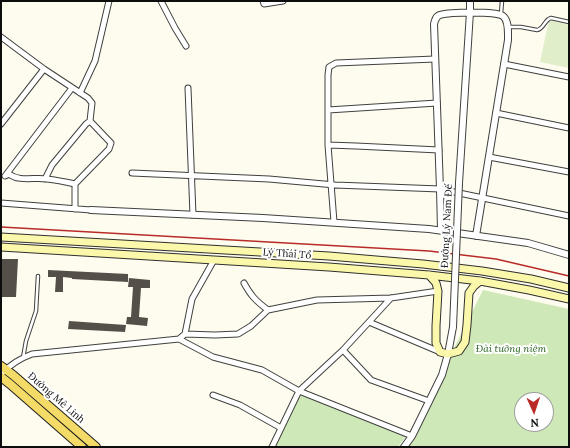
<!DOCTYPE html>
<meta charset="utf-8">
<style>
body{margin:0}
#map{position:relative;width:570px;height:448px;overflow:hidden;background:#fefcee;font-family:Lora,serif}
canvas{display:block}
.frame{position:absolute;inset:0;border:2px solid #0d0d0d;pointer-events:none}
.north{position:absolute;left:514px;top:392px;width:40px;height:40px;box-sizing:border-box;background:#fff;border:1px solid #9e9e9e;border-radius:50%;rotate:177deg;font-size:11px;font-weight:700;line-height:16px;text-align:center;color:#0d0d0d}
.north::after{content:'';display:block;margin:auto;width:14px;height:18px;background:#b92b29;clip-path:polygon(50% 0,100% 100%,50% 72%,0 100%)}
</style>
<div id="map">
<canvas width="570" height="448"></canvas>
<div class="frame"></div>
<div class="north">N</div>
</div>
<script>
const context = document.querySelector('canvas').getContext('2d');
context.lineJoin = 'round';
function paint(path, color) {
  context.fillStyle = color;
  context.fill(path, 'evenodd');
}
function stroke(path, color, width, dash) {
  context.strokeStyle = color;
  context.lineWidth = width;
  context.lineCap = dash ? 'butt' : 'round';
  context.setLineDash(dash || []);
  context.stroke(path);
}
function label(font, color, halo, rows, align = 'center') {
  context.font = font + ' Lora,serif';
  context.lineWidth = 4;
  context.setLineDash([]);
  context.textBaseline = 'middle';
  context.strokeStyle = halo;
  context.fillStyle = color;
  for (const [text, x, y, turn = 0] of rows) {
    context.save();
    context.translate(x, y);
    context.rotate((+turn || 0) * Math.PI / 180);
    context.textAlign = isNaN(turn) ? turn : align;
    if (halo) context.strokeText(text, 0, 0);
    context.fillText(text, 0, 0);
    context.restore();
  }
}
const green = new Path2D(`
 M483,290L569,309V447H405ZM522,400H546V424H522Z
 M299,391L407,435L398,447H273Z`);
const pitch = new Path2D(`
 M549,20L569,25V68L540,62Z`);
const building = new Path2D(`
 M1,259H18L16,297H1Z
 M48,270L128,274V282L72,279V278L63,277V292H55L56,277H48Z
 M129,278L150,280V288H141L139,317L148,318L147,326L126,324L127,317H131L133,287H128Z
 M69,321L126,325L125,332L68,329Z`);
const service = new Path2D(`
 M501,14L502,1
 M509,27H521L537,30C544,29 544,20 551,18L569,22
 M23,358L26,341L36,311L38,276`);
const minor = new Path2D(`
 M161,1L175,28L186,46
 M263,1L264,4L283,1
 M1,37L44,69L88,98L92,103L90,121L86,124L52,165L45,179
 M504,64L569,77
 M72,88L5,176L9,174C19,182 35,177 47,179C56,180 66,182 75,184L109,149L111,143L90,121
 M188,88L193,215
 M80,93L95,61L109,1
 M328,110L437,103
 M496,113L569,128
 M1,124L44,69
 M328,145L356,146L439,150
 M489,157L569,172
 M132,173L269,179L335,185L440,189L569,216
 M1,203L91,210
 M75,209V184
 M334,222L328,145V75L329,67L336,63L435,59
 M244,283C251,296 256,301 268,310
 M369,322L440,352
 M185,334L192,299L214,260
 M179,339L213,357L262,370L299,391L412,436
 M343,350L371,380L429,401
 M1,374C9,366 21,358 32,354L179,339L185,334L215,335L238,334L251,326L268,310L317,300L391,298L438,291
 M213,395L240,405L281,428
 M272,447L299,391L343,350L391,298`);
const tertiary = new Path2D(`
 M459,183L470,12V1
 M91,210L263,218L429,229L528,243L569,255
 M441,230L440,189L434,24C435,20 436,16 440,15C450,12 495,11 503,16C509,21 508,32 508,40L476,236
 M404,447L412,436L442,375L448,354L453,327`);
const secondary = new Path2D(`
 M1,237L329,256L423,264L482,271L531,279L569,288
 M1,247L329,267L429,275L480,281L529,290L569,299
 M429,275L436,283L438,291L436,326V343L440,352L448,354L459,351L465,342L467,325L469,293L474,286L480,281`);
const primary = new Path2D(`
 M1,366L13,375L96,447
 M1,377L10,384L82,447`);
const rail = new Path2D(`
 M1,227L429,251L496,259L569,276`);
const tertiaryBridge = new Path2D(`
 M453,327L459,183`);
const streetNames = [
 ["Đường Lý Nam Đế",447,226,-87],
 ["Lý Thái Tổ",287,254,4],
 ["Đường Mê Linh",56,398,41]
];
const parkNames = [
 ["Đài tưởng niệm",511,349]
];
paint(green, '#cee8b8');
paint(pitch, '#e0efca');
paint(building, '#554f4a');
stroke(service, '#404040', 4.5);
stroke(minor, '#404040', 7);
stroke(tertiary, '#404040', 8);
stroke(secondary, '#2f2f2f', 9);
stroke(primary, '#1e1e1e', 10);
stroke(service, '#fff', 2.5);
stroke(minor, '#fff', 5);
stroke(tertiary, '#fff', 6);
stroke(secondary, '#fcf8ab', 7);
stroke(primary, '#f4db68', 8);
stroke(rail, '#b92b29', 1.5);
stroke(tertiaryBridge, '#404040', 8, []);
stroke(tertiaryBridge, '#fff', 6);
label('10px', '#0d0d0d', '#fff', streetNames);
label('italic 10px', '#29631f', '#fff', parkNames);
</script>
